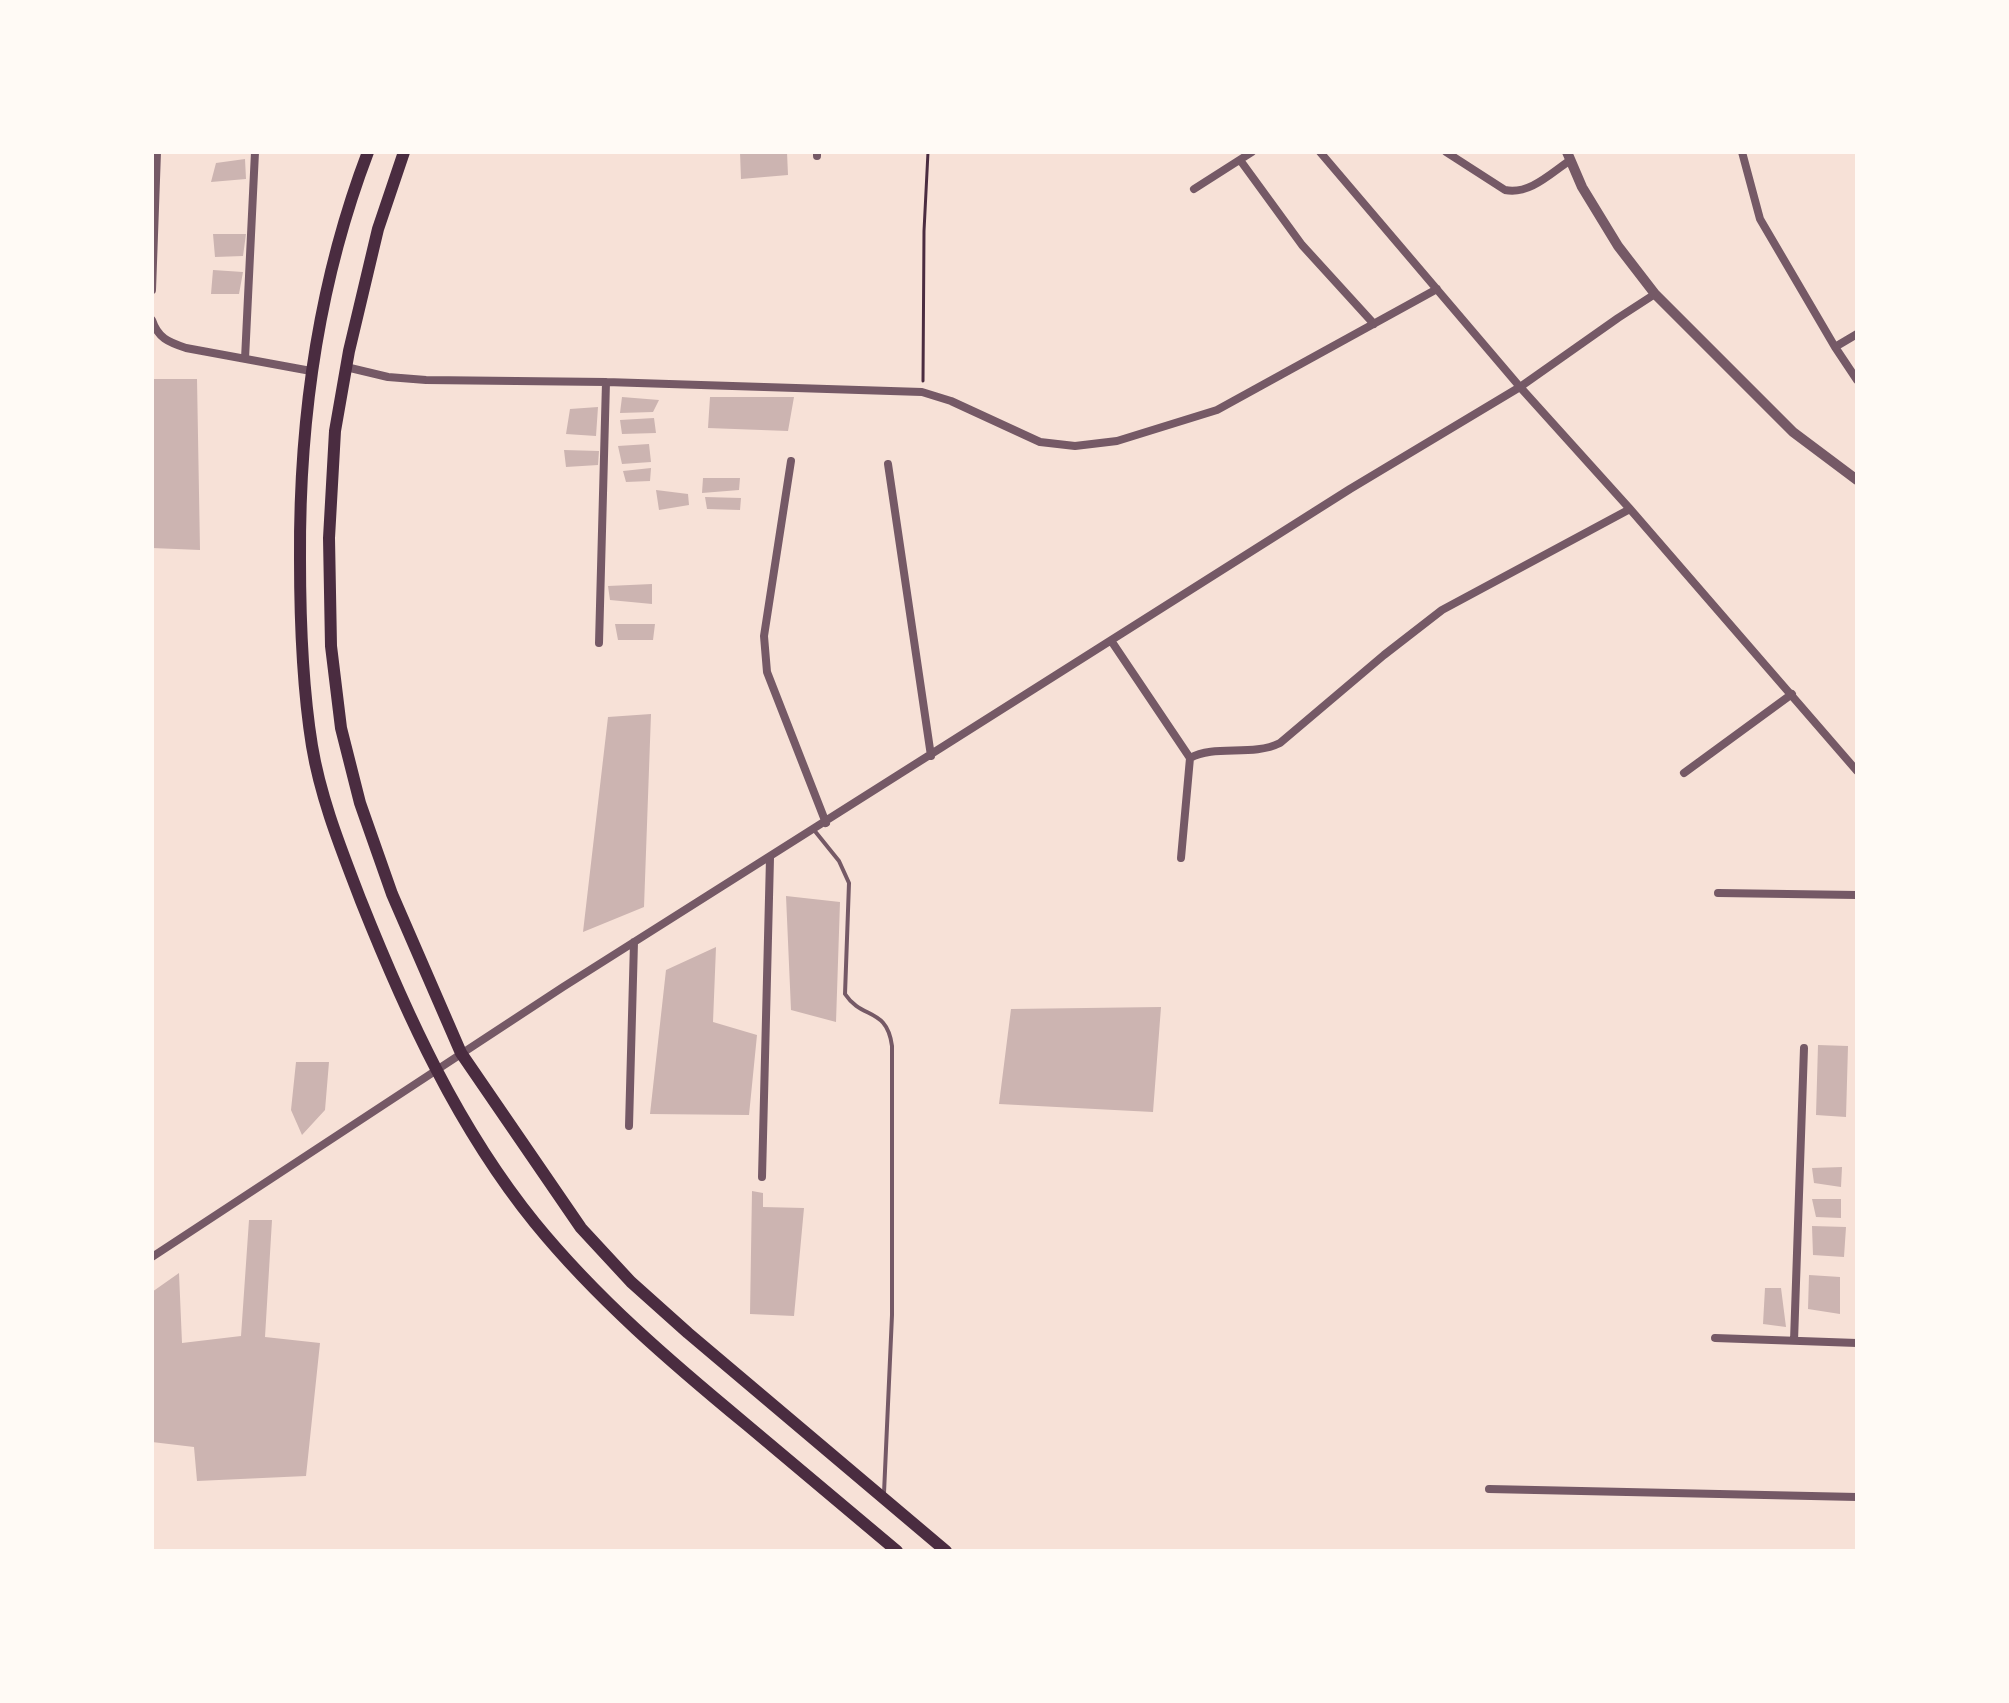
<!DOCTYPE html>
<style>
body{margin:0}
#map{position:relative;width:2009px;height:1703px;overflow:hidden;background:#f7e1d7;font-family:"Fira Sans Condensed",sans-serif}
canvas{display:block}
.frame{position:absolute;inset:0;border:154px solid #fffaf5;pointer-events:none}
</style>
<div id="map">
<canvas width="2009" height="1703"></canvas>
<div class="frame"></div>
</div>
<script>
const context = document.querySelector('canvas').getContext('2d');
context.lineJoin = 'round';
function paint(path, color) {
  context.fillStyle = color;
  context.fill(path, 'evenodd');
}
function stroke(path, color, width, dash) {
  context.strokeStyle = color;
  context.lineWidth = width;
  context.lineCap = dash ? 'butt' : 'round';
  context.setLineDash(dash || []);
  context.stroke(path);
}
const building = new Path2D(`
 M740,152H787L788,175L741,179Z
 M245,159L246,179L211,182L216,163Z
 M213,234H246L243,256L215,257Z
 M213,270L243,272L239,294H211Z
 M152,379H197L200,550L152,548Z
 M622,397L659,400L653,412L620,413Z
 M710,397H794L788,431L708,428Z
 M598,407L596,436L566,434L570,409Z
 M654,418L656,433L622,434L620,420Z
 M649,444L651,462L622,464L618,446Z
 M564,450L599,451L598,465L566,467Z
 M651,468L650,481L626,482L623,471Z
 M703,478H740L739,490L702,493Z
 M656,490L688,494L689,505L659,510Z
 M705,497L741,498L740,510L707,509Z
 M652,584V604L610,600L608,586Z
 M615,624H655L653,640H618Z
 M651,714L644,907L583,932L608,717Z
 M786,896L840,902L836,1022L791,1010Z
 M716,947L713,1022L757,1035L749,1115L650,1114L666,970Z
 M1161,1007L1153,1112L999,1104L1011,1009Z
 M1818,1045L1848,1046L1846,1117L1816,1115Z
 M296,1062H329L325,1110L302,1135L291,1110Z
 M1842,1167L1841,1187L1814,1183L1812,1168Z
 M752,1191L763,1193V1207L804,1208L794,1316L750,1314Z
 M1812,1199H1841V1218L1816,1217Z
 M249,1220H272L265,1337L320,1343L306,1476L197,1481L194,1447L152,1442V1292L179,1273L182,1343L241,1336Z
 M1812,1226L1846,1227L1844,1257L1813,1255Z
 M1809,1275L1840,1277V1314L1808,1309Z
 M1765,1288H1781L1786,1327L1763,1324Z`);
const path = new Path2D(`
 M923,381L924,231L928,152`);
const service = new Path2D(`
 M814,830L839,861L849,883L845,994C862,1020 887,1007 892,1046V1315L884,1493`);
const minor = new Path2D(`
 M1320,152L1520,387L1630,509L1857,771
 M1446,152L1505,190C1529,195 1550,174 1569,161
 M1742,152L1760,219L1835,347L1857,380
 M817,156V152
 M1240,160L1302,245L1374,324
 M1194,189L1252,152
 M152,290L157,152
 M152,320C158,338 168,342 186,348L311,371
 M1835,347L1857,334
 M245,359L255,152
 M346,367L388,377L426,380L606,382L922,392L951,401L1040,442L1075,446L1117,441L1217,410L1437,289
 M791,461L764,636L767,672L826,823
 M888,464L931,756
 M1112,642L1190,758
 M599,643L606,382
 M1684,773L1792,694
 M1181,858L1190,758C1215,744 1252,757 1280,743L1384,655L1442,610L1630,509
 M1718,893L1857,895
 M629,1126L634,942
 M762,1177L770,858
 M152,1257L563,987L1350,489L1520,387L1618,318L1655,294
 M1715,1338L1857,1343
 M1794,1341L1804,1048
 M1489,1489L1857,1497`);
const tertiary = new Path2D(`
 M1567,152L1582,187L1618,246L1655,294L1793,432L1857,480`);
const primary = new Path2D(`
 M368,152C318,283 299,420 300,559C300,622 302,684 312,746C321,800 342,851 361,901C406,1014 458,1128 535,1223C597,1299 672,1363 747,1425C797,1467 847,1509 897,1551
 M404,152L378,229L349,351L335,431L329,538L331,646L341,728L360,803L392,894L461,1053L581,1228L631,1282L688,1333L946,1551`);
paint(building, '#ccb4b1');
stroke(path, '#4a2c40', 3);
stroke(service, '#755966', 4);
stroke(minor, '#755966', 8);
stroke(tertiary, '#755966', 10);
stroke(primary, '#4a2c40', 12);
</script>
